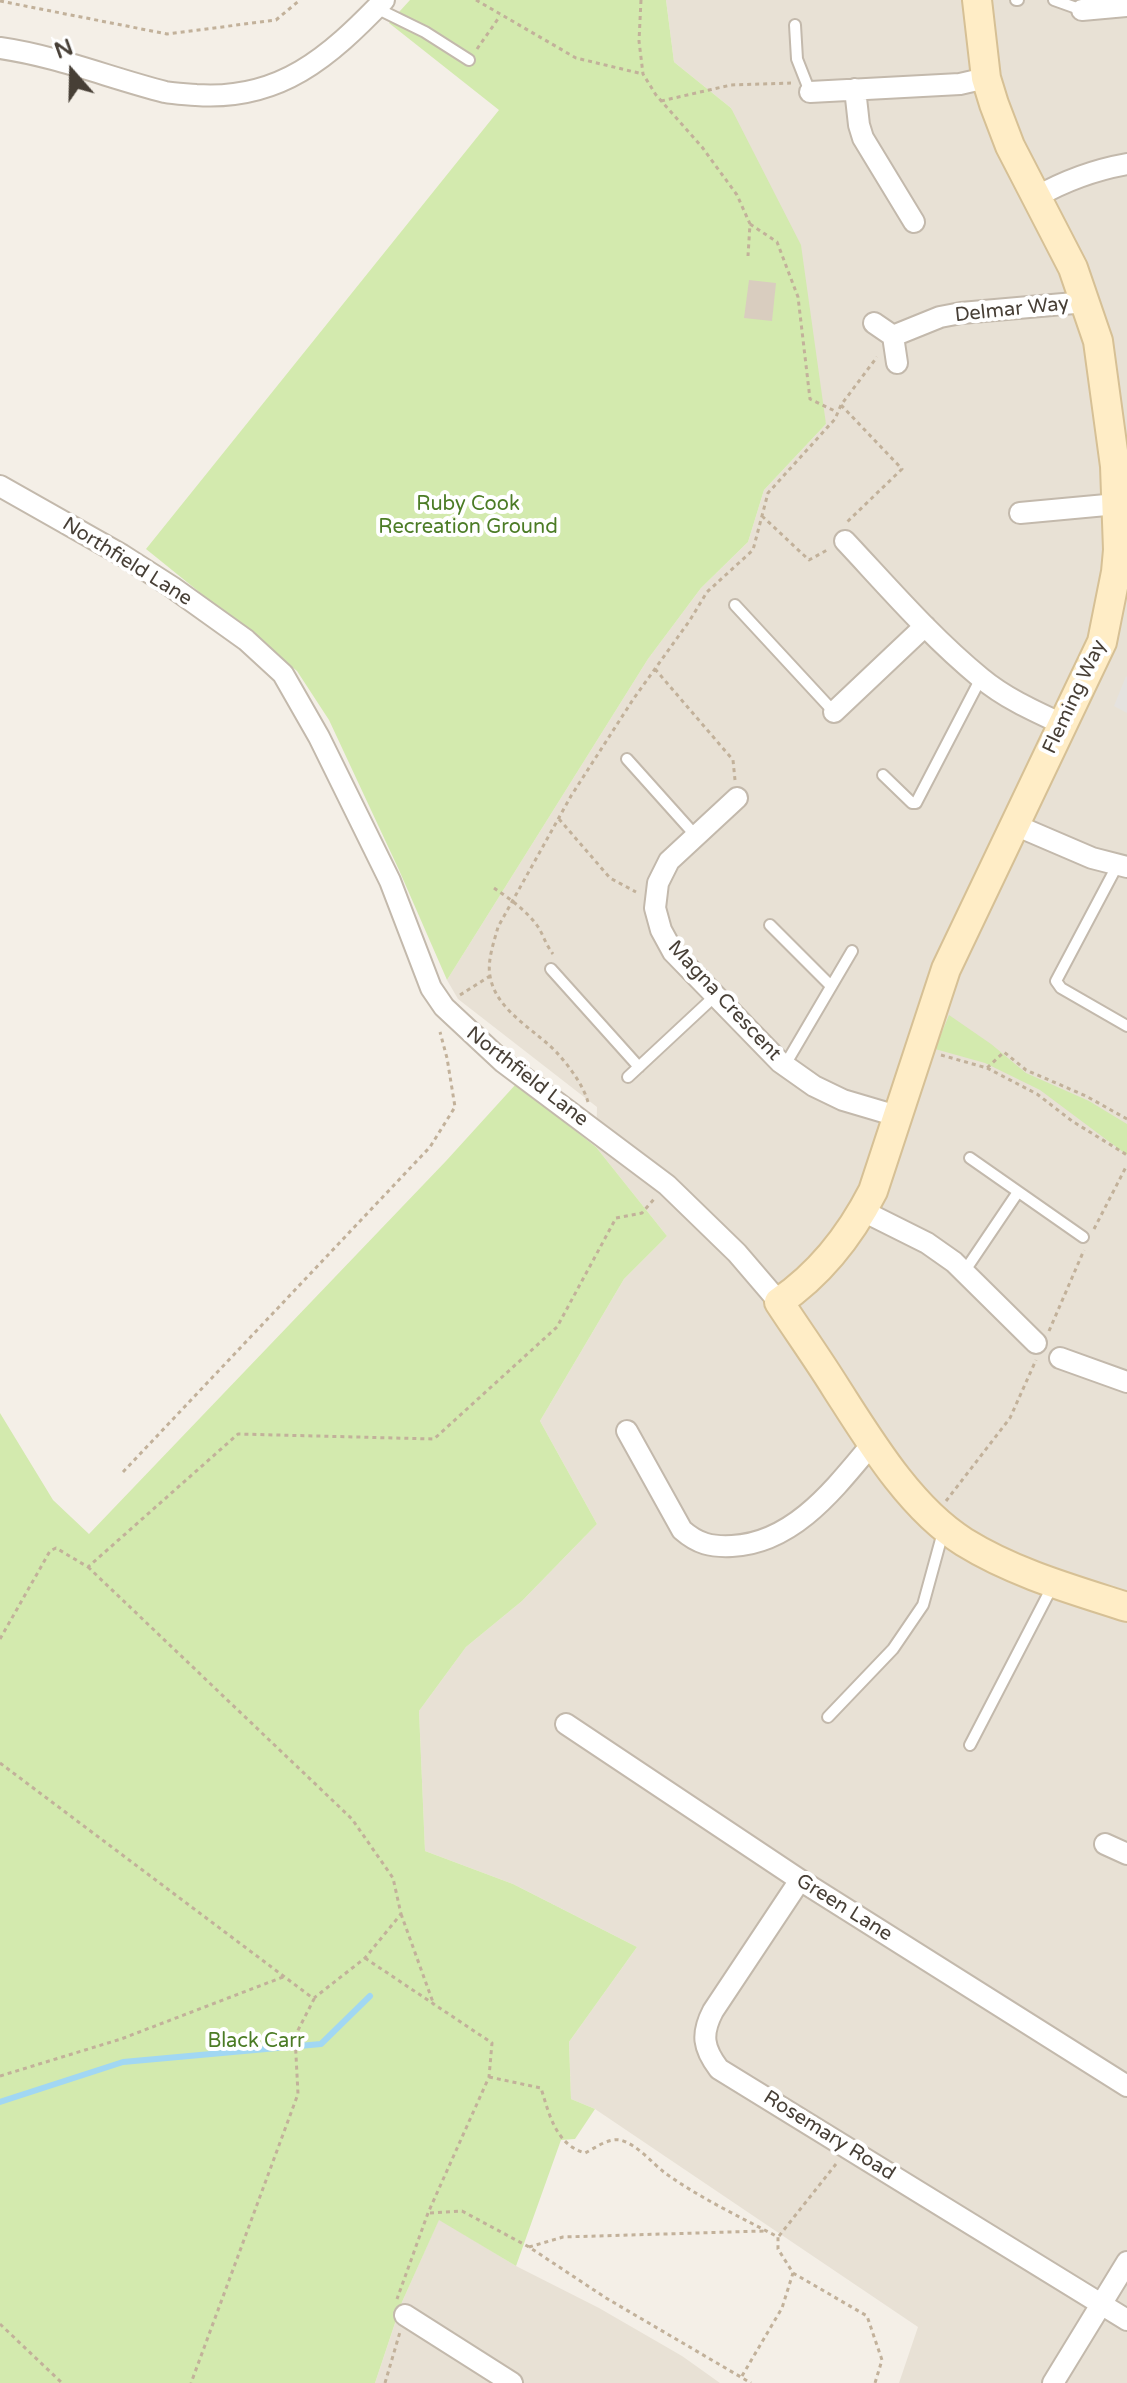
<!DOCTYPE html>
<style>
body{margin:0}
#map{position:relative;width:1127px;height:2383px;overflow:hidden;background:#f4efe7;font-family:"Varela Round",sans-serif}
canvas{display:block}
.north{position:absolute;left:32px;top:32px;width:80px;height:80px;-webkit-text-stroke:6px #fff;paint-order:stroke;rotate:340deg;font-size:22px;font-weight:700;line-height:32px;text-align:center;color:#473f36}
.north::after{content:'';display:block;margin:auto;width:28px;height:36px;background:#473f36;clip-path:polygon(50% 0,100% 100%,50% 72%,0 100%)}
</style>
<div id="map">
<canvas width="1127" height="2383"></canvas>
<div class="north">N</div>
</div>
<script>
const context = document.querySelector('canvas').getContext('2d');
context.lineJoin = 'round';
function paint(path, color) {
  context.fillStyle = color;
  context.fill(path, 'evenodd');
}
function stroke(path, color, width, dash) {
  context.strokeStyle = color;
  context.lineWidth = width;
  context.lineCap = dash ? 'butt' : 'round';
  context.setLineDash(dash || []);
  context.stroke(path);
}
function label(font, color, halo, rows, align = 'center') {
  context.font = font + ' "Varela Round",sans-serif';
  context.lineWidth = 8;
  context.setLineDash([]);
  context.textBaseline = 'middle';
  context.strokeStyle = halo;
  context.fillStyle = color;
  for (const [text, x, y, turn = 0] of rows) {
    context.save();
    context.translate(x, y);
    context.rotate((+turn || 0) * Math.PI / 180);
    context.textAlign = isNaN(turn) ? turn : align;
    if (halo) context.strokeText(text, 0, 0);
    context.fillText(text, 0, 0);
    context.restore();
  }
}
const residential = new Path2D(`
 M666,0H1127V2383H899L918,2327L595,2109L571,2099L569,2042L637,1947L513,1884L425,1851L419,1711L466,1647L522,1601L597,1524L540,1421L624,1279L667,1236L596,1147L597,1107L458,999L447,980L648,659L701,588L748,542L764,490L826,424L731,108L674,62Z
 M439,2219L516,2266L599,2308L682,2356L720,2383H375L402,2302Z`);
const green = new Path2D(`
 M410,0H666L674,62L731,108L801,245L826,424L764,490L748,542L701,588L648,659L447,980L399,870L329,720L297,671L146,549L499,110L389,23Z
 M949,1015L991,1044L1026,1073L1089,1101L1127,1124V1155L1040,1090L985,1063L935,1049Z
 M516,1084L596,1147L667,1236L624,1279L540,1421L597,1524L522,1601L466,1647L419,1711L425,1851L513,1884L637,1947L569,2042L571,2099L595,2109L575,2139L561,2140L516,2266L439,2220L402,2302L375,2383H0V1413L53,1500L89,1534L446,1161Z`);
const parking = new Path2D(`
 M1126,676L1127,677V713L1114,706Z`);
const stream = new Path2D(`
 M0,2102L123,2062L321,2044L370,1996`);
const building = new Path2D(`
 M749,280L776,283L772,321L744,318Z`);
const path = new Path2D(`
 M476,0L576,58L643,74
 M641,0L639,41L643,74L656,95L702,147L737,195L750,224L748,256
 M0,1L167,34L276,20L300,0
 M477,49L500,16
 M661,101L731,85L791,83
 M750,224L777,242L798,297L810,399L837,412
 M841,405L902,469L846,523
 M762,516L809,560L829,549
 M655,669L733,760L735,780
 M559,819L610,878L636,892
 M494,888C510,899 530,913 540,930C544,938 547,946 553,954
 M460,995L490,976
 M941,1055L987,1068L1004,1052L1026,1070L1086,1096L1127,1119
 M987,1068L1037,1094L1072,1121L1127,1155
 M588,1102C583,1085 571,1069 559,1055C538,1031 496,1012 490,976C487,961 494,942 498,927L571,796L634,698L690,620L707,592L753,550L768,493L835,419L841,405L877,357
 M1094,1229L1127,1165
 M1049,1331L1084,1250
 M123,1472L430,1147L455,1107L447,1058L440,1032
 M946,1501L1010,1418L1036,1360
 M88,1567L352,1819L393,1878L401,1914L365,1958L314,1998
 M0,1639L50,1551L56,1548L88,1567L238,1434L434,1439L557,1327L616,1218L642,1213L654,1199
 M0,1763L314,1999L295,2036L298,2094L191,2383
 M401,1914L434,2005
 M365,1958L492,2043L489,2077L428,2213L397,2299
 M0,2076L121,2039L283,1977
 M489,2077L541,2088C549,2114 556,2145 585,2153C595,2148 608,2138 620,2140C637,2144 652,2163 665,2173C700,2198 740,2217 778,2237V2249L793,2273L867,2316L882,2360L875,2383
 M430,2213L462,2211L529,2247L606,2298L751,2383
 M779,2236L836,2164
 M529,2247L563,2237L764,2231
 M0,2324L62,2383
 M742,2376L782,2308L793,2273
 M385,2383L400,2332`);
const lane = new Path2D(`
 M1016,0H1018
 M1054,0L1082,10
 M376,8L425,32L469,60
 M795,25L797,59L810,92
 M735,605L834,712
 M627,759L696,836
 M883,775L912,803H916L981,678
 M1118,864L1056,981L1061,988L1127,1026
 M770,925L831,986
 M551,969L639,1067
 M785,1065L852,951
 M628,1077L715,996
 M970,1158L1083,1237
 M964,1272L1018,1192
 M828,1717L893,1649L923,1605L943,1532
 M970,1745L1053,1585`);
const street = new Path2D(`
 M1082,10L1127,6
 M0,48C56,56 110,78 165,92C175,94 186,94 196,95C280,101 329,57 384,0
 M855,89L859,125L863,138L914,222
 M810,92L960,84L986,78
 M1036,197C1066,180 1093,170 1127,164
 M874,323L893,336L897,363
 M893,336L940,317L961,313L1086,302
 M0,486L122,555L172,587L246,640L283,674L319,737L390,881L431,988L444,1007L503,1062L667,1185L737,1253L779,1302
 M1020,513L1117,504
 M845,541C889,588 931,637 981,678C1005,698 1034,711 1062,724
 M834,712L925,626
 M737,798L669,861L658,883L655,908L661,930L673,952L780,1062L814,1086L843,1100L897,1116
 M1015,825L1092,858L1127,867
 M863,1211L927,1243L954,1262L1036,1343
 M1060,1358L1127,1382
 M627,1431L682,1530C698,1544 711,1547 732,1546C794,1543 835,1488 872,1444
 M566,1724L800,1880L1127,2086
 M1105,1844L1127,1854
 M800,1880L713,2011C701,2034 703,2048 719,2069L1127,2320
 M405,2315L512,2383
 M1053,2383L1127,2262`);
const secondary = new Path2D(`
 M977,0L986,78L994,104L1010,146L1073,268L1098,341L1115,466L1118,550L1116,572L1102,642L946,969L873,1191C850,1236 820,1274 779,1302C798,1331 818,1359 836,1388C870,1441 910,1508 964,1542C1014,1573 1071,1589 1127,1607`);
const streetNames = [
 ["Delmar Way",1012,310,-6],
 ["Northfield Lane",127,562,32],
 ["Fleming Way",1075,697,-65],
 ["Magna Crescent",724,1001,47],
 ["Northfield Lane",527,1077,38],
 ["Green Lane",844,1908,32],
 ["Rosemary Road",829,2136,32]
];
const parkNames = [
 ["Ruby Cook",468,505],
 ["Recreation Ground",468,528],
 ["Black Carr",256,2042]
];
paint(residential, '#e8e1d5');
paint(green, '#d3eaae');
paint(parking, '#e5e2df');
stroke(stream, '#a1d7f3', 6);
paint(building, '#d9cdbf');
stroke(lane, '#c3b9ac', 14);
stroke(street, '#c3b9ac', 24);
stroke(secondary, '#d6c095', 32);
stroke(path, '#c2b19a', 3, [4, 4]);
stroke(lane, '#fff', 10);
stroke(street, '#fff', 20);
stroke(secondary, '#ffedc6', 28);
label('20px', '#473f36', '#fff', streetNames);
label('20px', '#4c7c26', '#fff', parkNames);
</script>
